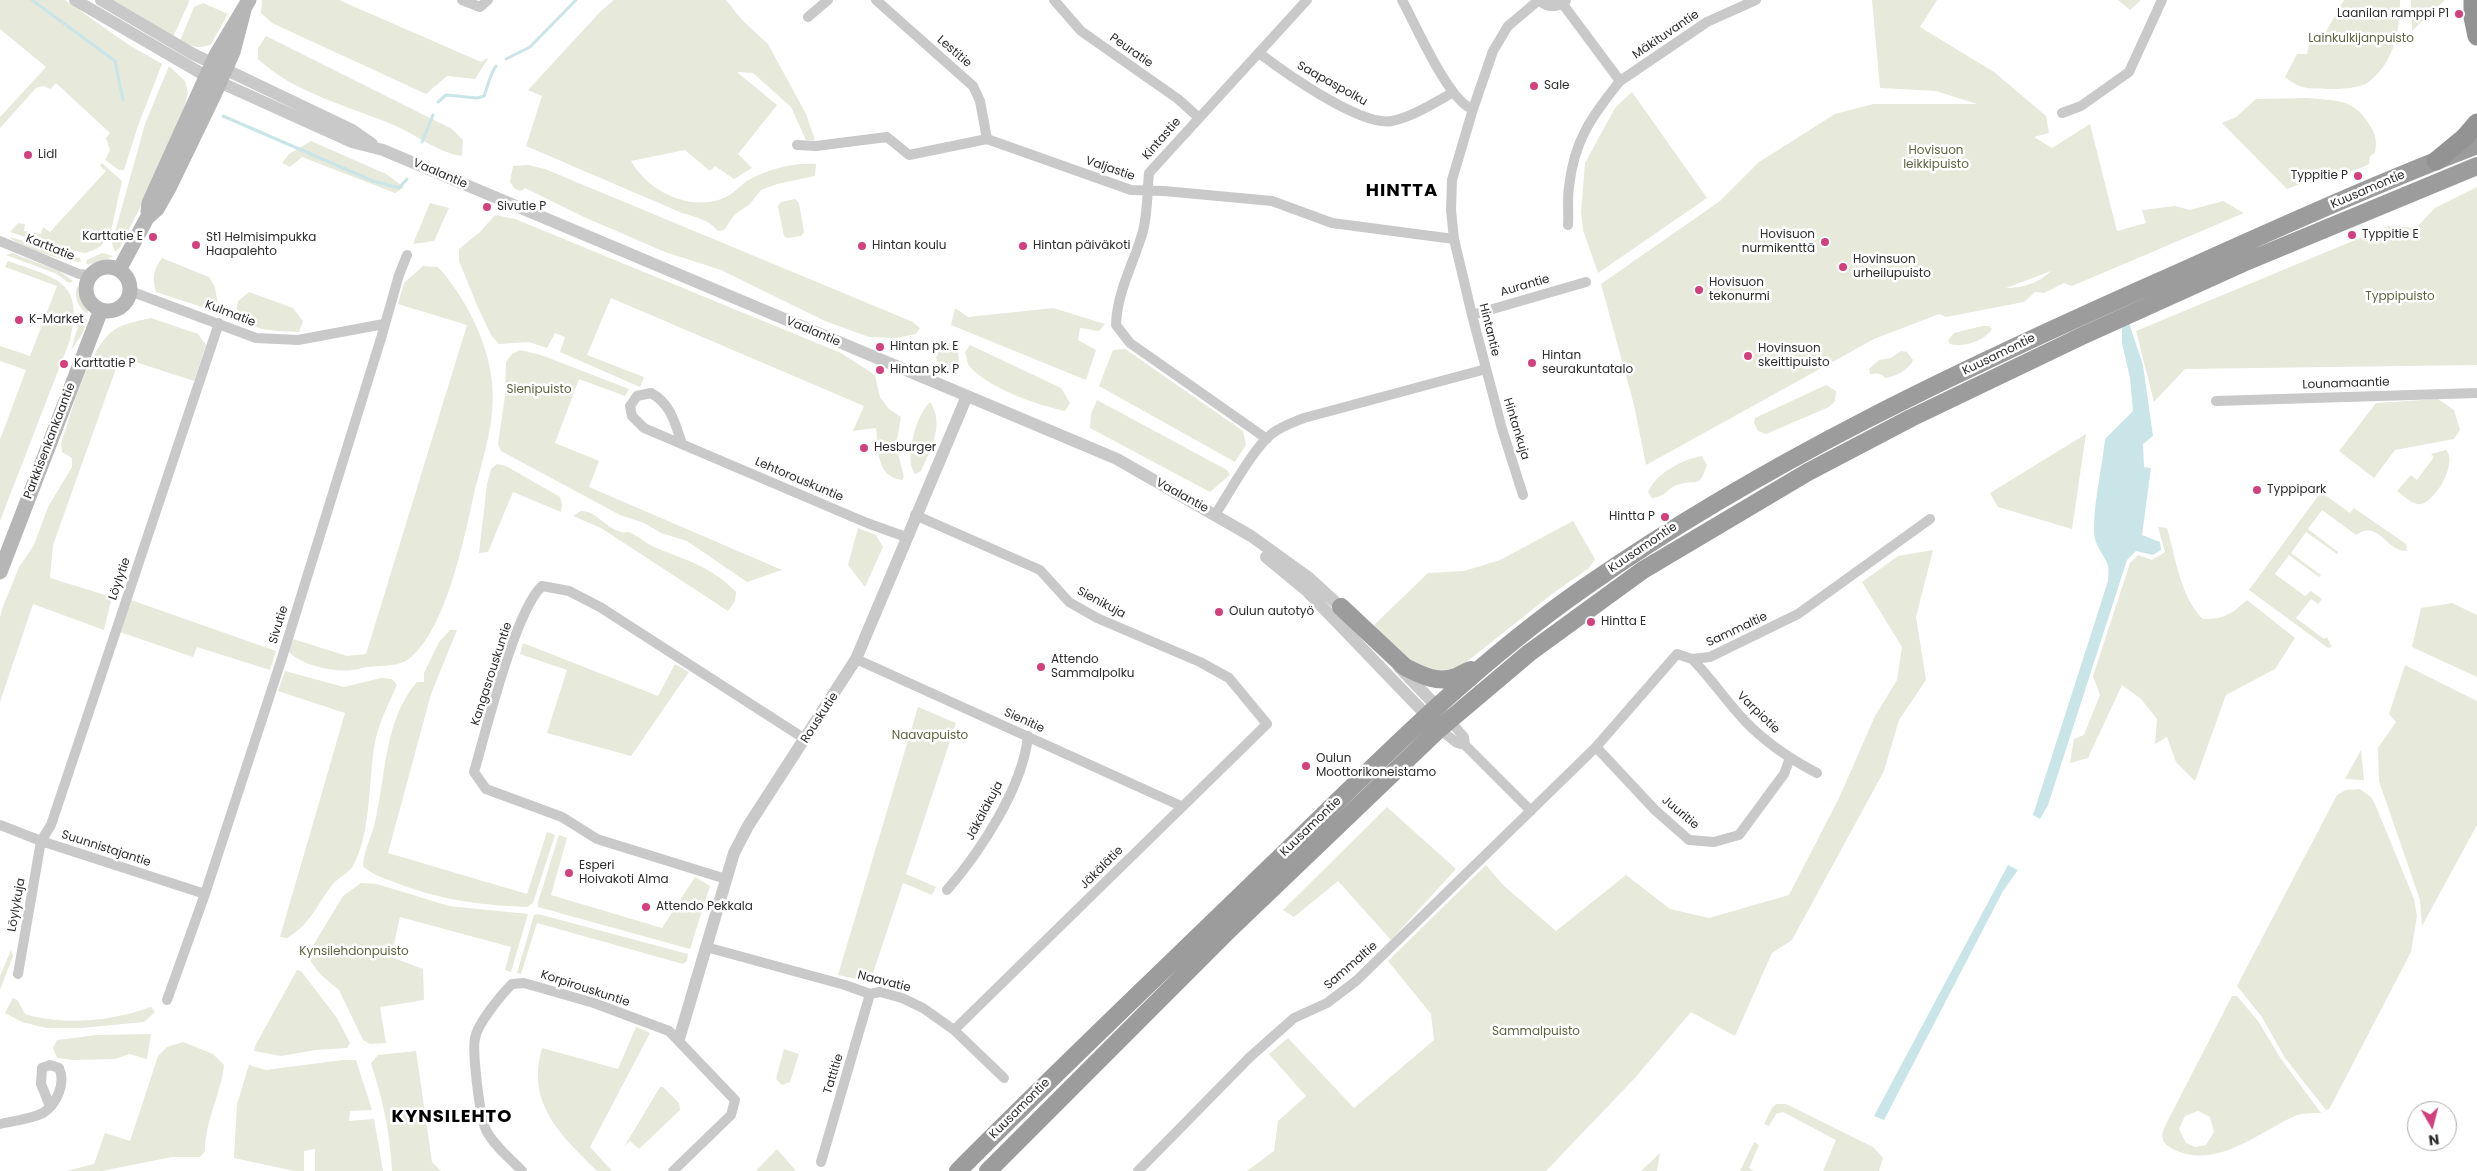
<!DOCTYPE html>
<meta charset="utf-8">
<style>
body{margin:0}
#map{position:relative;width:2477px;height:1171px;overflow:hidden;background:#fff;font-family:Poppins,sans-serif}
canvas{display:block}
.north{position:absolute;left:2407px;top:1101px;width:50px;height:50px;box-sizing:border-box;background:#fff;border:1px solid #ababab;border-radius:50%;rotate:172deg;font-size:14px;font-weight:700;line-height:20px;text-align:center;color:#2c2c2c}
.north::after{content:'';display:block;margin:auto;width:18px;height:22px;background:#d2407d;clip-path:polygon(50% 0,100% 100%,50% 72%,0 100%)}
</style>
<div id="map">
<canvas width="2477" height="1171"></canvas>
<div class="north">N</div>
</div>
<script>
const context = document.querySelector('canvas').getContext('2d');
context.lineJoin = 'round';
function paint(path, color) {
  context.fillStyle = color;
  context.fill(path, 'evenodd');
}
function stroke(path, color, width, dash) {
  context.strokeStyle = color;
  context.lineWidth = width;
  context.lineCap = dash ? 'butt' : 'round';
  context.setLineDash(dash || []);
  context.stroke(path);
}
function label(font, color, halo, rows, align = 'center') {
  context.font = font + ' Poppins,sans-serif';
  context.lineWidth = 5;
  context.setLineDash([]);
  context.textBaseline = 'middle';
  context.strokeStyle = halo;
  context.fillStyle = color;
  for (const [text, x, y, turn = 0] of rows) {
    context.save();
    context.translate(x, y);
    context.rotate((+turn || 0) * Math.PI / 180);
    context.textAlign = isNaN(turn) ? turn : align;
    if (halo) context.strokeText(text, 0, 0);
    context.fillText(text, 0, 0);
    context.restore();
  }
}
const green = new Path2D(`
 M0,0H65L129,45L162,64L139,123L124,170H119L105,160L110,150L106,138L110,133L56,83L51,89L43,86L36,88L0,128V117L46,67L0,29Z
 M111,0H189V2L173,37Z
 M262,0H339L481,62L489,57L475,79L447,76L426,94L272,23L261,13Z
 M614,0H726L743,21L768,44L806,114L815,140H806L791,107L753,73L737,72L777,105L738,154L752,168L734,179L715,166L710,171L685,150L631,161C648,192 692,213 726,197C734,193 740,186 747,181C767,169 794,162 816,164L815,176L777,184L761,190L749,205L735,214L724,230L718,231C709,220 696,217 682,213L526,146L542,96L528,90L601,11Z
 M1872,0H1937L1920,27L1994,72L2046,116L2049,133L2034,137L2052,148L2090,124L2117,231L2146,223L2142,210L2175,206L2190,210L2223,201L2244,213L2072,286L2064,283L2044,293L2035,292L2024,302L1946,317L1939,314L1874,339L1646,465L1634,405L1601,284L1720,201L1759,162L1835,114L1873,104H1977L1936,91L1880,88ZM2051,271C2038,283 2024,288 2006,288Z
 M2118,0H2141L2130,10Z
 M2344,0H2400C2400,30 2395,60 2370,81C2360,89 2340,89 2328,89C2308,88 2301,90 2285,77L2297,54H2307L2310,42L2325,33Z
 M2411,0H2445L2412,31Z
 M203,3L228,14L211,44C200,50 191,46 180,41L194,7Z
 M266,36L452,129L463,140L462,156C439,153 418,136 396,126C350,106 295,94 258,59V48Z
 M169,66L185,81L188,93L183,112L155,178L120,247L115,252L112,243L145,124Z
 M1632,92L1707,198L1598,273L1583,230L1581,212L1585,163L1615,108Z
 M2308,98C2336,101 2353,98 2369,124C2376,135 2377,140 2375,153L2370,156L2369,164C2342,178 2314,177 2287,189L2222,123L2236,117L2256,99Z
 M311,141L386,174L404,187L395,193L302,157L290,167L282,163L289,154Z
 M102,163L122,181L111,231L101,246L94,250L85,253L56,247L10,232L18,223L25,224L24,231L41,234L43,227L50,232L106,171L100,166Z
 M528,165L545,169L913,322L920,328L916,334L896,338L869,337L825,321L721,270L665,252L584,217L525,188L521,191L515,189L510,182L513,166Z
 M2477,187V365L2185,369L2154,402L2136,331L2389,226L2416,228L2435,208Z
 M795,199L799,203L804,232L801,236L787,238L784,236L778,206L781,202Z
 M430,203L449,208L434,241L413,244Z
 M495,215L515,219L841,353L875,375L880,397L889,409L901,417L896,445L904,477L902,480C875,476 879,449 876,428L853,431L864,406L611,298L587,355L644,377L640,387L560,352L565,337L555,333L547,348L529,342L499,344L491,335L476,303L459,261V249L480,232Z
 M10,237L80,258L81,262C70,263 16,247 10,237Z
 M12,253L59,271L73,281L69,283L57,274L6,255Z
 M102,253L113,256L101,263L86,264L87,260Z
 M162,258L209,277L215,287L218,306L214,311L156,292C152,278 153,270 162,258Z
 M8,261C55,278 85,280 70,340L0,521V440L26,370L0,361V346L30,356L57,286L5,267Z
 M423,266L438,267C465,297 488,341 492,382C496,421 483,457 474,494C464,539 446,629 410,658C396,669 374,664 358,669C340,674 301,666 288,651L293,639L347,656L366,654L467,325L398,304L404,283Z
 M77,286L86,299L88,314C78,309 74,296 77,286Z
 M249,292L293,308L303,321L299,332C276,331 251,332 236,314L238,301Z
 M1053,308L1105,324L1099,331L1080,328L1078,340L1096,350L1086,380L951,325L955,308L968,317Z
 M85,318L87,320L83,332L71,351L79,322Z
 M151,318L198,334L206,345L194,381L120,357L53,545L50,578L112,597L104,630L33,604L0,702V617L2,609L19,567L34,545L48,507L72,467V458L62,452L61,443C73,410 84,360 109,334C119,324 138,321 151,318Z
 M1982,326H1989L1992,329C1985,341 1963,348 1950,344L1948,340L1954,333Z
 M947,343L958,350L959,363L952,373L942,368L936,358L940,348Z
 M970,345L1061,388L1070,403L1065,411C1037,405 990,389 970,367C967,364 967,357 965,352Z
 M1125,349L1243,431L1246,445L1235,462L1099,386L1113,350Z
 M520,350L541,355L629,389L625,396L579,379L555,443L599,461L589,487L782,570L747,582L687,541L661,533L644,523L620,515L501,451L498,444L505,396L506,362L512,354Z
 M1901,351L1907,352L1913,360C1910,369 1895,377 1885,378C1881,373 1877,373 1870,374L1869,369L1879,360L1891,358Z
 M1826,385L1836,391L1835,401L1829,407L1766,434L1758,431L1754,423L1755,418Z
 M2438,399L2454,410L2460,430L2454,439L2395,450L2374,478L2339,451L2376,403Z
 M1097,400L1227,470L1230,475L1210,492L1090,428L1091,414Z
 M930,402C945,424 931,449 921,471L915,474C903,459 917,413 930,402Z
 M2086,434L2072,529L1998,507L1990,493Z
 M2446,450C2459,464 2432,508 2417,504C2409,502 2403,495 2397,491L2411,475L2417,480L2434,457L2431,454Z
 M1702,456L1707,465C1698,491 1696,478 1677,485C1666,489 1666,497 1652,498L1648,492C1655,474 1683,459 1702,456Z
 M497,464L506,466L560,497L562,504L561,512L513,492L488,552L479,553L487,484L491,469Z
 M2321,492L2350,513L2354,508L2406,544L2407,551C2386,552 2379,519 2356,535L2322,510L2308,529L2338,552L2337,554L2306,532L2291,553L2321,575L2319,577L2289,555L2275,574L2305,596L2311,591L2322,599L2318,604L2311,599L2296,618L2324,639L2327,637L2332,647L2328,648L2249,590Z
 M581,511C597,511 605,528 621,532C623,533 626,532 629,532C637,535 644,542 652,546C684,560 710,565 736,592L735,601L728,611L601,528L573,516Z
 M1573,521L1595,559L1589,568L1552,594L1455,671C1415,678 1399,652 1374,625L1428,573L1464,571L1500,560Z
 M2158,527L2167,528C2176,558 2180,597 2203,619C2223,620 2233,613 2247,600L2295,638L2275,669L2226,695L2195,781L2176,762L2167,737L2155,744L2157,719L2141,699L2122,685L2088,758L2070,763L2074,739L2084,735L2100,695L2093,676L2130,563L2138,555L2152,560L2165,552Z
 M858,528L876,535L883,547L865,587L848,565Z
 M1933,550L1916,617L1926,680L1899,720L1884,771L1792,940L1772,953L1735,1036L1691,1012L1634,1079L1546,1171H1247L1274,1151L1278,1121L1306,1096L1269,1054L1288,1038L1354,1108L1434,1040L1431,1014L1388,961L1486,865L1503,885L1556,931L1626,875L1670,909L1709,918L1789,895L1839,798L1875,716L1897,680L1902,647L1862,582L1898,556Z
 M131,600L276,651L270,670L197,647L193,657L120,632Z
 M2452,603L2477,615V677L2412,647L2421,608Z
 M450,630H457L431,694L388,853L527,894L547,832L555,835L533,903L527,907C478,905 440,900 394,882C384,878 370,874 363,866C363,852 372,836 375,822C386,775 384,720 417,682H424V673L439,642Z
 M523,643L658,696L675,664L689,672L631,756L547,733L567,670L520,654Z
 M2405,665L2477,701V825L2422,926L2420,900L2379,781L2378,748L2396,722L2389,714Z
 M285,671L344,687L381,678L392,679L397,685C389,703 379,722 375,742C368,780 372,831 353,866C349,873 339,877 333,884C316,905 312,923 287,938L280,937L345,713L278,691Z
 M918,707L956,723L906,874L936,887L932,895L903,883L870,982L838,975Z
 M2361,750L2364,780L2345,779Z
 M2360,789L2371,797L2375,804L2414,899L2417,916L2411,952L2334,1100L2329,1109L2326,1110L2285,1058L2262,1017L2237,986L2337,795L2346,790Z
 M1387,807L1456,869L1391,940L1338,881L1294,917L1283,910Z
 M559,835L567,838L551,895L662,928L695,877L710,886L690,949L538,907V902Z
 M361,883L377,884L449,906L528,914L511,972L505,970L511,947L400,917L391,957L423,969L424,1000L380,1007L386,1043L370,1044L363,1040L339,990L321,975L311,962V949L343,896Z
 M538,914L688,954L687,961L683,964L537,923L521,974L517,973L534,915Z
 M11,950L13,956L0,990V976Z
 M297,970L301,971L337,1018L350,1043L347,1048L316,1050L281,1056L254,1051L255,1046Z
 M2232,996H2237L2258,1021L2281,1059L2321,1113C2313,1113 2302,1113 2295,1116C2259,1132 2215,1171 2173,1149C2163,1143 2160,1140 2164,1128ZM2198,1111L2210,1117L2214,1132L2206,1145L2195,1147L2186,1143L2179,1129L2185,1116Z
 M13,998L18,1001L25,1014C64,1026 113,1021 151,1007L155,1012L144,1022L82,1028H46L22,1022L5,1013Z
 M636,1027L650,1033L590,1147L612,1171H597C560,1134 526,1104 542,1048L618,1069Z
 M151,1034L147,1059L129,1054L115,1059L74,1060L57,1058L53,1048L57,1040L97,1035Z
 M183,1042L213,1054L224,1065C221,1094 205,1121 205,1151L200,1157H172L102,1171H66L94,1164L105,1133L130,1141L158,1056L167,1047Z
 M784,1049L799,1054L790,1082L782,1085L776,1079Z
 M416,1051L432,1162L441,1171H392C390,1130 383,1102 371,1063L378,1055Z
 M342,1060H356L372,1110L350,1111L349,1121L374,1119L383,1171H315V1149L304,1151V1171H294L234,1158L237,1104L249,1065L266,1070Z
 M660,1087H663L679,1103L680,1110L639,1149L630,1141L624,1147Z
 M1776,1104H1786L1873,1147L1883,1158L1879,1171H1823L1836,1140L1783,1112L1776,1114L1769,1126L1764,1124L1772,1108Z
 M1754,1142L1759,1145L1749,1168L1754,1171H1740Z
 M777,1149L796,1171H756Z
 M1660,1153L1657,1171H1641Z`);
const water = new Path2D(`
 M2129,323L2143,365L2153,436L2143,444L2144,467L2151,468L2142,535L2160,542L2161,550L2153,555L2136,551L2127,560L2048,805L2040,819L2033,815L2108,581C2108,576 2109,570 2108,565C2103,552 2094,546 2094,530C2094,499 2102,469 2105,439L2133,411L2130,378L2122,343V327Z
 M2008,865L2018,870L2003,891L1884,1120L1874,1116Z`);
const stream = new Path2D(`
 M32,0L115,61L123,100
 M506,59L530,47L576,0
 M438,102L446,95L477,98L484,96C488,86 490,74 496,66
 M223,116L373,181L399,188L407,179
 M422,142L433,115`);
const minor = new Path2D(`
 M462,0L480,7L488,0
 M876,0L973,86L980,101L987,139
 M1054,0L1081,31L1178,99L1198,117
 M1402,0C1415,23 1449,103 1473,109
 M1562,3L1620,81L1707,22L1756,0
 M808,17L828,0
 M1259,53C1284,72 1361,127 1392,121C1412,117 1434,103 1452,93
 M2062,113L2081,106L2129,72L2162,0
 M797,145L816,146L887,137L909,155L987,139L1131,190L1164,191L1272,201L1332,223L1454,239
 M1568,225C1569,213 1567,200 1569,187C1574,140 1592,116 1620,81
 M0,241L79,274L91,275
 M130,291L256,338L298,340L384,324
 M1472,315L1586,282
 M2216,401L2477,393
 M1267,439L1130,343L1116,325C1117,291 1134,263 1143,231C1148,212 1147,192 1149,173L1307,0
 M682,444C675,423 671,404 651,393L637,396L630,406L632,416L644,428L867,523L906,537
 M1523,495L1502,429L1472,315L1454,239L1451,210L1452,180L1473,109L1493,51L1508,26L1539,0
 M915,515L1040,570L1069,602L1097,618L1200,662L1229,678L1267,724L954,1030
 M1215,515C1228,495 1255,445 1273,433C1282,426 1294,422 1304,418L1486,369
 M856,659L1181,806
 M1692,659C1711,678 1726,701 1745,721C1766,743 1790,759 1817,773
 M1449,720L1464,737L1465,745L1531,811
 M1439,729L1457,743L1465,745
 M1596,747L1655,810L1689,840L1714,842L1739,835L1784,774L1790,758
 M0,825L41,841L205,894
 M726,879L597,839L562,817L486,789L474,772C486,731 515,611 542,586L569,591L600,607L805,739
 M947,890C980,852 1023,787 1028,736
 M706,947L845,985L870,994L880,992L902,998L923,1008L954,1030L1004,1078
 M18,974L41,841L51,825L219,323
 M167,1000L205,894L281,661L382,335L399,275L407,255
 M0,1124C13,1121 31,1119 43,1113C57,1104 66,1083 59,1068L50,1065L42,1068L41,1084L50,1106
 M821,1162L870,994
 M522,1171C510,1158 494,1146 486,1130C480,1118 472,1052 475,1038C478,1023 501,995 512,984L524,983L594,1003L669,1031L735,1100L731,1115L673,1171
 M1138,1171L1250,1057L1294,1018L1327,1003L1356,981L1596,747L1677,654L1692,659L1710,657L1798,614L1930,519`);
const tertiary = new Path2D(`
 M75,0L206,76L352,142L383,150L547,219L1117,459L1251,536L1308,577L1347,613
 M101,0L193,54L352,130L372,144
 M1540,0C1548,7 1557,7 1565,0
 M1266,557L1306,590L1433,722
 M1399,667L1442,712
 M679,1039L734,853L748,826L856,659L967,396`);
const secondary = new Path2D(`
 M148,212L149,203L216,55L249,0
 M86 289a22 22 0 1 1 44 0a22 22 0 1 1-44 0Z
 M119,270L147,218L157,209L169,188L214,95L233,52L244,10
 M0,572L101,310`);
const trunk = new Path2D(`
 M1341,607L1405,667C1421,675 1438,684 1456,677C1462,675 1466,671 1471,670
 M958,1171C1061,1067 1167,967 1272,865C1372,768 1470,667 1585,587C1764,462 1962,369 2160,281C2265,234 2370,186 2477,145
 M988,1171L1229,930L1439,729L1529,653L1643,570L1808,472L1911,418L2082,336L2243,263L2477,166`);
const motorway = new Path2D(`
 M2473,0V17L2477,36
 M2436,161L2465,137L2477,123`);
const markers = [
 [2459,14,5,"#d2407d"],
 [1534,86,5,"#d2407d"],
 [28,155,5,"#d2407d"],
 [2358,176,5,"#d2407d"],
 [487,207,5,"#d2407d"],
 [2352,235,5,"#d2407d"],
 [153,237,5,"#d2407d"],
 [1825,242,5,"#d2407d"],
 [196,245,5,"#d2407d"],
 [862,246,5,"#d2407d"],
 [1023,246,5,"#d2407d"],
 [1843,267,5,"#d2407d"],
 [1699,290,5,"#d2407d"],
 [19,320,5,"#d2407d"],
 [880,347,5,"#d2407d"],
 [1748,356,5,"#d2407d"],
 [1532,363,5,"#d2407d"],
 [64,364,5,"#d2407d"],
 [880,370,5,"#d2407d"],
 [864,448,5,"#d2407d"],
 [2257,490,5,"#d2407d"],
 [1665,517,5,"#d2407d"],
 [1219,612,5,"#d2407d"],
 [1591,622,5,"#d2407d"],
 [1041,667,5,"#d2407d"],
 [1306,766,5,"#d2407d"],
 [569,873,5,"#d2407d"],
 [646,907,5,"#d2407d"]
];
const poiNames = [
 ["Laanilan ramppi P1",2449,14,"right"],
 ["Sale",1544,86],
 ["Lidl",38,155],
 ["Typpitie P",2348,176,"right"],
 ["Sivutie P",497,207],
 ["Hovisuon",1815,235,"right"],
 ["nurmikenttä",1815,249,"right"],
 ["Typpitie E",2362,235],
 ["Karttatie E",143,237,"right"],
 ["St1 Helmisimpukka",206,238],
 ["Haapalehto",206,252],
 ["Hintan koulu",872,246],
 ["Hintan päiväkoti",1033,246],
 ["Hovinsuon",1853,260],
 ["urheilupuisto",1853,274],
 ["Hovisuon",1709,283],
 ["tekonurmi",1709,297],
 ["K-Market",29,320],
 ["Hintan pk. E",890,347],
 ["Hovinsuon",1758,349],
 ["skeittipuisto",1758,363],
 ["Hintan",1542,356],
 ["seurakuntatalo",1542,370],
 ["Karttatie P",74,364],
 ["Hintan pk. P",890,370],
 ["Hesburger",874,448],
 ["Typpipark",2267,490],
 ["Hintta P",1655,517,"right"],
 ["Oulun autotyö",1229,612],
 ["Hintta E",1601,622],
 ["Attendo",1051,660],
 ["Sammalpolku",1051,674],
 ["Oulun",1316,759],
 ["Moottorikoneistamo",1316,773],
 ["Esperi",579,866],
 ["Hoivakoti Alma",579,880],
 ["Attendo Pekkala",656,907]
];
const streetNames = [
 ["Mäkituvantie",1666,35,-34],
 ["Peuratie",1131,51,35],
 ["Lestitie",954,52,41],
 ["Saapaspolku",1332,84,29],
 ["Kintastie",1162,139,-49],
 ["Valjastie",1110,169,19],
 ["Vaalantie",440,174,23],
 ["Kuusamontie",2368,190,-23],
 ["Karttatie",50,248,22],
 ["Aurantie",1525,286,-16],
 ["Kulmatie",230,314,21],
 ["Hintantie",1489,330,76],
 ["Vaalantie",813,332,23],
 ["Kuusamontie",1999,355,-26],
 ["Lounamaantie",2346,384,-2],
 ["Hintankuja",1516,429,73],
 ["Parkkisenkankaantie",50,441,-69],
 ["Lehtorouskuntie",799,480,23],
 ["Vaalantie",1182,496,29],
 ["Kuusamontie",1643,548,-34],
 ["Löylytie",120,579,-71],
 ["Sienikuja",1101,603,28],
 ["Sivutie",279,625,-73],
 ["Sammaltie",1737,630,-25],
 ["Kangasrouskuntie",492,674,-72],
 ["Varpiotie",1758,713,44],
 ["Rouskutie",820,718,-57],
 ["Sienitie",1024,721,24],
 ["Jäkäläkuja",985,811,-62],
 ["Juuritie",1680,813,40],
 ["Kuusamontie",1311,827,-44],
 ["Suunnistajantie",106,849,18],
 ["Jäkälätie",1102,868,-45],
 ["Löylykuja",17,905,-80],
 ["Sammaltie",1351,966,-41],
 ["Naavatie",884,982,14],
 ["Korpirouskuntie",585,989,18],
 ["Tattitie",834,1074,-73],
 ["Kuusamontie",1020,1109,-45]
];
const parkNames = [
 ["Lainkulkijanpuisto",2361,39],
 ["Hovisuon",1936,151],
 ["leikkipuisto",1936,165],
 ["Typpipuisto",2400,297],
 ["Sienipuisto",539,390],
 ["Naavapuisto",930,736],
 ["Kynsilehdonpuisto",354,952],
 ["Sammalpuisto",1536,1032]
];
const districtNames = [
 ["HINTTA",1402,191],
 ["KYNSILEHTO",452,1117]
];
paint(green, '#e7e9db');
paint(water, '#c9e5e7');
stroke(stream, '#c9e5e7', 3);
stroke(minor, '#c9c9c9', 10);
stroke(tertiary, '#c9c9c9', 12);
stroke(secondary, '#b6b6b6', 15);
stroke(trunk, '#9c9c9c', 18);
stroke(motorway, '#939393', 19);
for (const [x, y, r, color] of markers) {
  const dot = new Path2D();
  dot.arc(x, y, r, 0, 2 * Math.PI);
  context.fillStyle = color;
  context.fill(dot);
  stroke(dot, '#fff', 2);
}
label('12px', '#2c2c2c', '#fff', poiNames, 'left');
label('12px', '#2c2c2c', '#fff', streetNames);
label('12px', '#5c633f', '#fff', parkNames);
context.letterSpacing = '1px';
label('bold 18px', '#000', '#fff', districtNames);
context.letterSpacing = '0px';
</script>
